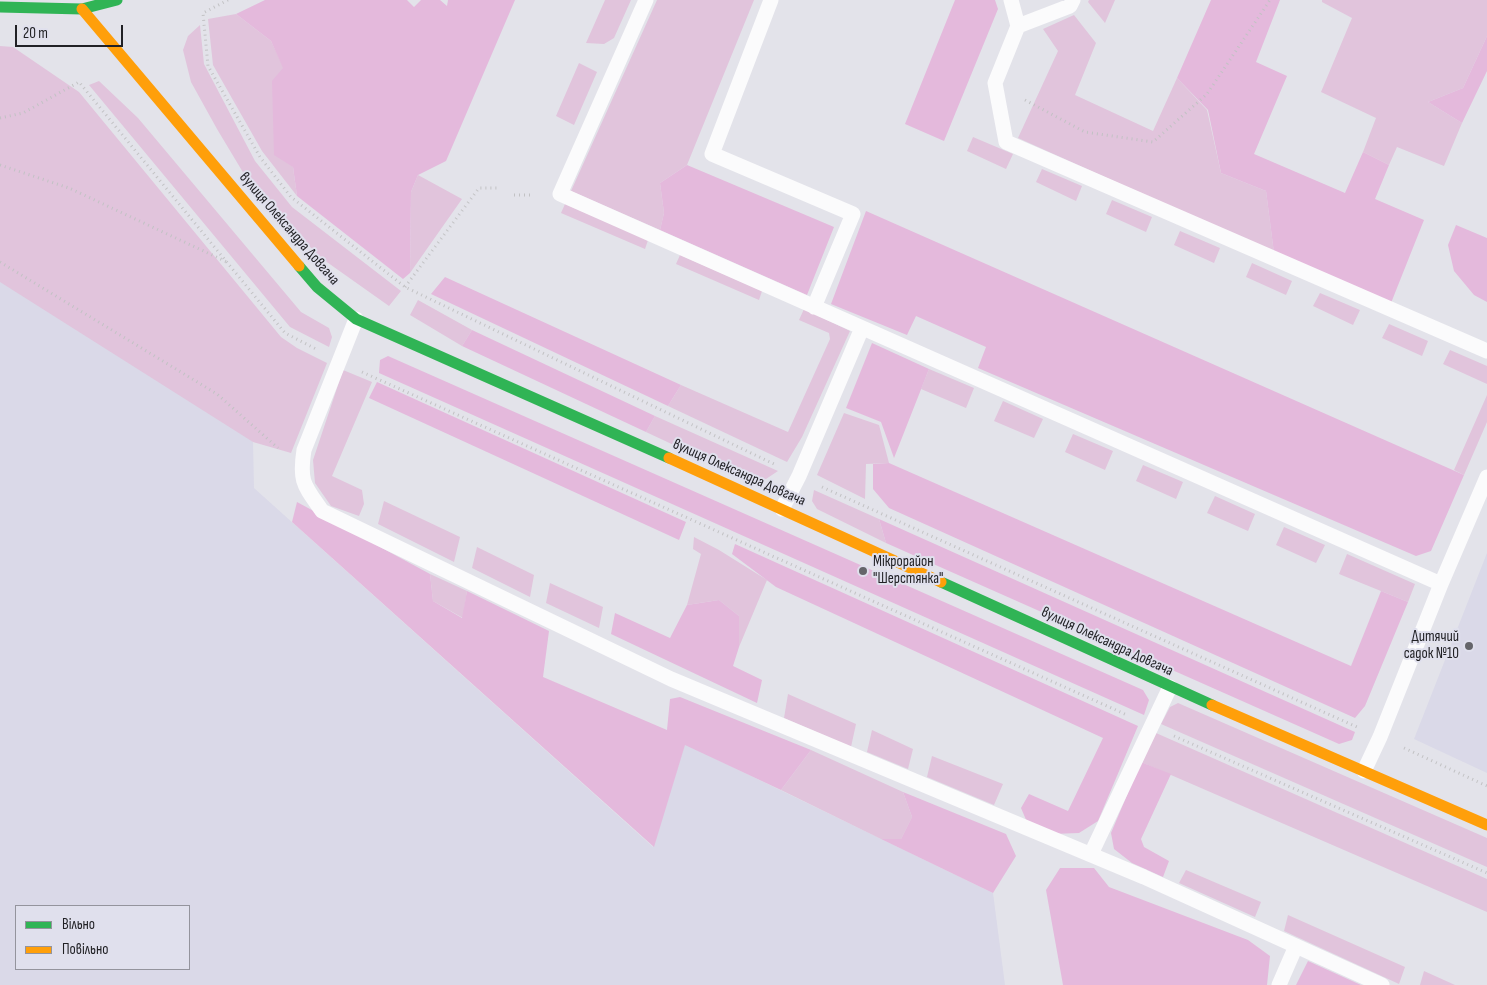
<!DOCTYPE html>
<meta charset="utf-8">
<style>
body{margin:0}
#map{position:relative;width:1487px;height:985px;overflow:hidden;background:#e3e3ea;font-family:"Sofia Sans Condensed",sans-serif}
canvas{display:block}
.legend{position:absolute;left:15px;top:905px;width:175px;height:65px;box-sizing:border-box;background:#e0e0ed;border:1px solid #94949d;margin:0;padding:6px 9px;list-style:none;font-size:15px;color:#212125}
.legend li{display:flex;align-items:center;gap:10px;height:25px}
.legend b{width:25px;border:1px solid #94949d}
.scale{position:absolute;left:15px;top:25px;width:108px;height:22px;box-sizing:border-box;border:2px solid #212125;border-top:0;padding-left:6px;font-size:15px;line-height:18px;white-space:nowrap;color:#212125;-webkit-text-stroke:4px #e0e0ed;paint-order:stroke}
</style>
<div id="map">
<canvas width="1487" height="985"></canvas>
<ul class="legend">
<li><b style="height:6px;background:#30b455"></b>Вільно</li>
<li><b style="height:6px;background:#ff9f0a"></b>Повільно</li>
</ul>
<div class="scale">20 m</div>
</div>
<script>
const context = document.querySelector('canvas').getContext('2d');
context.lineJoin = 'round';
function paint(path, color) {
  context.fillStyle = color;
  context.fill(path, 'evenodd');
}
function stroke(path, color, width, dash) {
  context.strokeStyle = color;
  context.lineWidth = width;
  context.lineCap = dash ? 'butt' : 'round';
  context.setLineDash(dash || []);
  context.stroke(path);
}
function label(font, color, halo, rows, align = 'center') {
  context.font = font + ' "Sofia Sans Condensed",sans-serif';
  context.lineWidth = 4;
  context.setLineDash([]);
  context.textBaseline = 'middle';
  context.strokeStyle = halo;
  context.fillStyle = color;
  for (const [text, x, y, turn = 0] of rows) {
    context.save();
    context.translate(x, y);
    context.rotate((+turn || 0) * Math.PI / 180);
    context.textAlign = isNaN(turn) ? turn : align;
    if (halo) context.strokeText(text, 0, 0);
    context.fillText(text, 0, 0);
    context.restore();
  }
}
const built = new Path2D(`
 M0,160L253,442L254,488L653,847L685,744L993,893L1005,985H0ZM16,906H189V969H16Z
 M1487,553V773L1414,739Z`);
const green = new Path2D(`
 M605,0H631L614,38L604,44L586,43Z
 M657,0H754L687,165L660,183L664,213L660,230L571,191Z
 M1089,0H1115L1105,23L1088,2Z
 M1322,0H1487V36L1463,88L1428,102L1462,123L1444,166L1397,147L1389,165L1363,152L1376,118L1321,92L1352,18L1322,2Z
 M236,14L271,41L284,68L293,167L297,196L262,151L213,65L208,19Z
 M1074,15L1096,43L1075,95L1153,131L1177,78L1207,110L1221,173L1266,191L1274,253L1018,138L1058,51L1043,29Z
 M200,25L204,64L255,161L292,207L401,291L389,306L324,260L293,231L244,174L217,129L191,82L183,50L188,36Z
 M0,46L13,47L79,92L281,337L297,348L327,363L291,453L253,442L0,282Z
 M579,63L597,72L574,125L556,116Z
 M99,81L138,118L301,312L329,328L332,337L329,347L290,327L89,85Z
 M973,137L1013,154L1006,169L967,151Z
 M1042,169L1082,186L1076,201L1036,182Z
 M418,175L462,199L410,273L411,192Z
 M1112,200L1152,217L1146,232L1106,214Z
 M565,204L648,240L645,249L561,213Z
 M1180,231L1220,248L1214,263L1174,245Z
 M680,255L762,291L759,300L676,264Z
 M1252,263L1292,281L1286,295L1246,277Z
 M1320,293L1360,310L1353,325L1313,306Z
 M418,300L472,330L462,346L410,315Z
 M804,309L850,331L802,437L787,462L668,406L681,385L788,432L830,339L829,333L799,320Z
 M1389,324L1428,341L1422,356L1382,338Z
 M1450,350L1487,366V384L1443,364Z
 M929,369L974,388L966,408L921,389Z
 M343,370L372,382L332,476L362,490L364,504L359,516L331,506L315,483L313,460Z
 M1487,395V422L1464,475L1454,470Z
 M1003,401L1043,419L1034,438L994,421Z
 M844,413L879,425L889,463L866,464L865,499L817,475Z
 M655,416L778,471L766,479L742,477L646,432Z
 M1073,434L1113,451L1105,470L1065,452Z
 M1143,465L1183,482L1176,499L1136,481Z
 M814,490L879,519L886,543L817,509L812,501Z
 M1215,496L1255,514L1248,531L1207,513Z
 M384,501L460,537L454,562L378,524Z
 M1284,527L1325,545L1316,563L1276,545Z
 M694,537L719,550L767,580L739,647V616L719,600L687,605L701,554L693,549Z
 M477,547L534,575L530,597L472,568Z
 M1347,554L1415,584L1408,602L1339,574Z
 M430,574L467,591L463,618L433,601Z
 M550,583L603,607L599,628L546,603Z
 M788,694L856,724L851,747L784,718Z
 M1178,703L1487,838V867L1161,724L1170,707Z
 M872,730L913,749L908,769L867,752Z
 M1156,733L1487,879V912L1141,762Z
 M811,750L903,792L912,817L901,839H881L781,790Z
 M932,756L1003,784L994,805L927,777Z
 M1186,870L1261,902L1255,917L1179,883Z
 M1288,915L1405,967L1399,984L1284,931Z
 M1424,971L1455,985H1420Z`);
const forest = new Path2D(`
 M265,0H407L414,7L421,0H440L447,6L448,0H515L446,161L418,175L411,192L410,273L403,279L297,196L293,167L274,155L272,81L283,68L271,41L236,14Z
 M955,0H995L998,9L944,141L905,124Z
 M1211,0H1280L1256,62L1287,76L1254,154L1345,193L1363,152L1389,165L1375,199L1424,220L1391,303L1274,253L1266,191L1221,173L1208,110L1177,78Z
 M1487,36V71L1462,123L1428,102L1463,88Z
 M687,165L834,227L807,295L660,230L664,213L660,183Z
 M866,211L1464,475L1431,551L1416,556L978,368L986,347L916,316L907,335L831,304Z
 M1456,225L1487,238V302L1474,295L1454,271L1448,245Z
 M445,277L681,385L668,406L431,294Z
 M472,330L655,416L646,432L462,346Z
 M872,343L929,369L894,458L881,422L846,408Z
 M388,356L1143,690L1149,700L1144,715L379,373L380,360Z
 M377,382L686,522L679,540L369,398Z
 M889,463L1351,666L1381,591L1408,602L1365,706L1355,718L889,508L873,489V464Z
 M297,502L430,574L433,601L462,618L467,591L549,631L543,677L667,730L670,699L680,697L811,750L781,790L685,745L654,847L292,522Z
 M879,519L1355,732L1352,740L1339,744L886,543Z
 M735,544L1138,726L1098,821L1079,833L1052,834L1027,822L1021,808L1029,794L1068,811L1103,738L776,587L732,554Z
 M719,600L739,616V647L733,666L762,680L757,703L611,634L615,613L670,638L687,605Z
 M1141,762L1171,774L1141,839L1144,847L1169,861L1163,877L1132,863L1114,849L1111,833Z
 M903,792L1006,834L1016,856L993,893L881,839H901L912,817Z
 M1060,868H1094L1109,887L1248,940L1270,956L1267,985H1063L1046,890Z
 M1308,961L1361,985H1296Z`);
const path = new Path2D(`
 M228,0L203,13L208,66L260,157L291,197L405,287L776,465
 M1025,100L1085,132L1153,142L1207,94L1270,0
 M0,118L23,113L79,82L285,333L316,349
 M0,165L69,188L227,262
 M514,195H534
 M0,262L217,394L278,448
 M405,287L479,188H498
 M362,372L1127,715
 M822,487L1357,727
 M1174,736L1487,873
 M1404,748L1487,786`);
const lane = new Path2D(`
 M646,0L560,194L1441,584
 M771,0L712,154L853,214L814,307
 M1011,0L1018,26L995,83L1006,142L1487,351
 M1018,26L1070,6L1073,0
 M356,319L304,450C299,482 304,485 322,511L671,679L1144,877L1382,985
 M782,509L799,476L862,328
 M1364,771L1380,737L1441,584L1487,477
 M1091,854L1170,687
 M1279,985L1296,946`);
const fast = new Path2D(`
 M0,7L82,9L117,0
 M299,266L317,287L356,319L669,458
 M941,582L1212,705`);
const slow = new Path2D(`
 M82,9L299,266
 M669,458L941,582
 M1212,705L1487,825`);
const markers = [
 [863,571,5,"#65656a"],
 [1469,646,5,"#65656a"]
];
const streetNames = [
 ["вулиця Олександра Довгача",289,229,49],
 ["вулиця Олександра Довгача",739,473,24],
 ["вулиця Олександра Довгача",1107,642,25]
];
const poiNames = [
 ["Мікрорайон",873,562],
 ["\"Шерстянка\"",873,579],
 ["Дитячий",1459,637,"right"],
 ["садок №10",1459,654,"right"]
];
paint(built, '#dad9e8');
paint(green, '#e1c4dc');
paint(forest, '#e4b9dc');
stroke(path, '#c2c2c4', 3, [1, 4]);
stroke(lane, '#fbfbfc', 15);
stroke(fast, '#30b455', 11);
stroke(slow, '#ff9f0a', 11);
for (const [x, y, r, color] of markers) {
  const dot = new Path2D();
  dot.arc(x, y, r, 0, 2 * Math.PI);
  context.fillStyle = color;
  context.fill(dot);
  stroke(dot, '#e0e0ed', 2);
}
label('15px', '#212125', '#e0e0ed', streetNames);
label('15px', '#212125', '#e0e0ed', poiNames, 'left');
</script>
